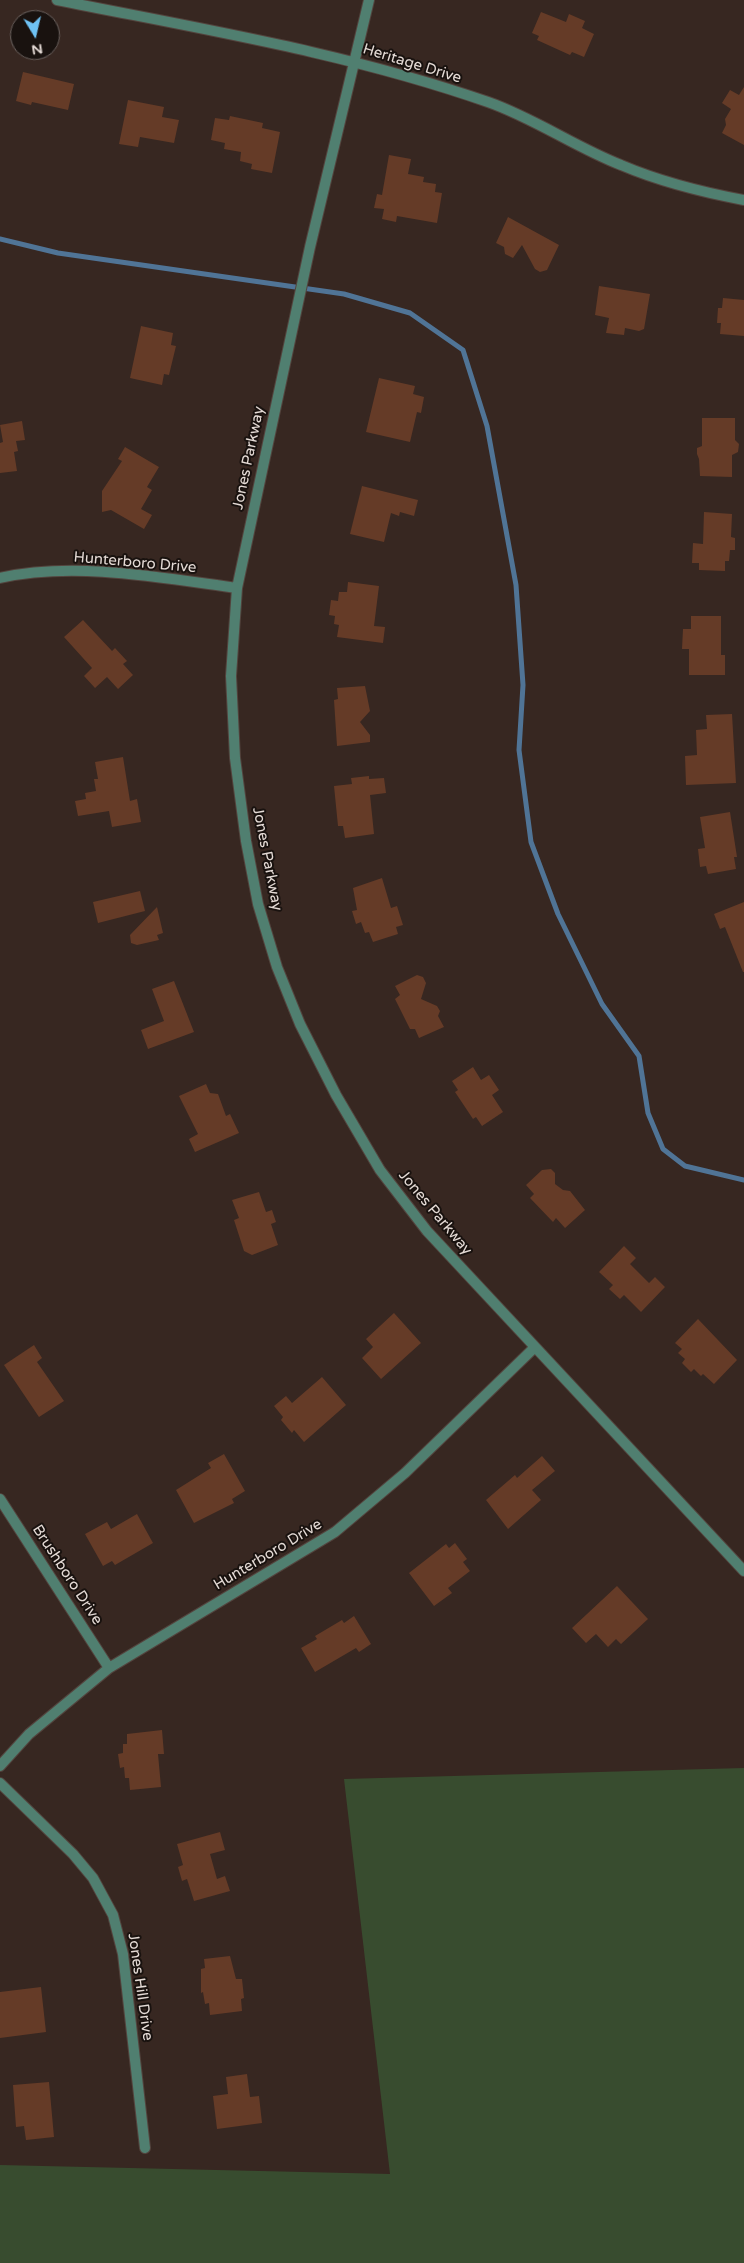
<!DOCTYPE html>
<style>
body{margin:0}
#map{position:relative;width:744px;height:2263px;overflow:hidden;background:#372721;font-family:"Varela Round",sans-serif}
canvas{display:block}
.north{position:absolute;left:10px;top:10px;width:50px;height:50px;box-sizing:border-box;background:#19120f;border:1px solid #6b625f;border-radius:50%;rotate:171deg;font-size:14px;font-weight:700;line-height:20px;text-align:center;color:#e5dbd6}
.north::after{content:'';display:block;margin:auto;width:18px;height:22px;background:#6fc2f4;clip-path:polygon(50% 0,100% 100%,50% 72%,0 100%)}
</style>
<div id="map">
<canvas width="744" height="2263"></canvas>
<div class="north">N</div>
</div>
<script>
const context = document.querySelector('canvas').getContext('2d');
context.lineJoin = 'round';
function paint(path, color) {
  context.fillStyle = color;
  context.fill(path, 'evenodd');
}
function stroke(path, color, width, dash) {
  context.strokeStyle = color;
  context.lineWidth = width;
  context.lineCap = dash ? 'butt' : 'round';
  context.setLineDash(dash || []);
  context.stroke(path);
}
function label(font, color, halo, rows, align = 'center') {
  context.font = font + ' "Varela Round",sans-serif';
  context.lineWidth = 4;
  context.setLineDash([]);
  context.textBaseline = 'middle';
  context.strokeStyle = halo;
  context.fillStyle = color;
  for (const [text, x, y, turn = 0] of rows) {
    context.save();
    context.translate(x, y);
    context.rotate((+turn || 0) * Math.PI / 180);
    context.textAlign = isNaN(turn) ? turn : align;
    if (halo) context.strokeText(text, 0, 0);
    context.fillText(text, 0, 0);
    context.restore();
  }
}
const green = new Path2D(`
 M744,1768V2263H0V2165L390,2174L344,1779Z`);
const stream = new Path2D(`
 M0,239L58,253L344,294L410,313L463,350L487,426L516,585L523,685L519,750L531,842L558,914L602,1004L639,1056L648,1113L663,1149L685,1166L744,1180`);
const building = new Path2D(`
 M541,12L566,22L569,14L585,21L582,28L594,34L584,57L572,52L570,55L537,40L539,36L532,33Z
 M23,72L74,84L68,110L32,102L31,105L16,101Z
 M744,87V145L722,133L726,125L725,119L731,109L722,103L730,90L739,95Z
 M128,100L164,107L162,117L179,120L174,143L140,137L138,147L119,144Z
 M230,116L263,123L262,128L280,132L272,173L251,169L252,164L240,161L241,152L224,149L225,143L211,140L215,118L229,120Z
 M389,155L411,159L408,174L424,177L423,182L436,184L435,192L442,193L437,223L397,216L396,222L382,219L384,209L374,208L377,194L382,195Z
 M508,217L559,245L547,270L540,272L535,269L522,245L513,258L505,254L504,247L496,243Z
 M599,286L650,294L644,329L639,331L625,328L624,335L606,333L609,318L595,315Z
 M723,298L744,300V336L720,334L721,323H717L718,308H722Z
 M141,326L173,333L171,345L176,346L169,375L164,374L162,385L130,378Z
 M379,378L415,386L413,394L424,397L421,413L417,412L410,442L366,432Z
 M702,418H735V440L739,444L738,452L732,455V477L700,476L699,459L697,454V448L702,446Z
 M22,421L25,440L16,441L18,451L14,452L17,471L0,473V443L3,442L0,425Z
 M125,447L159,467L147,487L152,490L141,509L152,515L144,529L111,510L102,512V491L122,461L118,459Z
 M362,486L418,500L414,516L400,512L399,516L391,513L384,542L350,534Z
 M704,512L732,514L731,537L735,538V550H730L729,561H725V571L699,570V563H692L693,543L703,544Z
 M348,582L379,586L374,626L385,627L383,643L337,637L339,625L334,624L335,616L329,615L331,600L338,601L339,592H347Z
 M691,616H721V655H725V675H689V649H682L683,629H691Z
 M83,620L112,651L115,648L127,661L123,664L133,675L118,689L107,677L95,688L84,676L92,668L64,637Z
 M365,686L370,711L360,722L370,735V742L337,746L334,700L338,699L337,688Z
 M732,714L736,783L686,785L685,756L697,755L696,730L707,729L706,715Z
 M123,757L130,801L137,799L141,822L112,827L109,811L78,816L75,801L86,799L85,793L96,791L94,779H98L95,762Z
 M369,776V779L384,778L386,793L370,795L374,834L345,838L343,826H338L334,786L352,784L351,778Z
 M730,812L737,857H734L736,869L708,874L706,866L700,867L698,849L705,848L700,817Z
 M382,878L391,908L397,906L403,925L396,927L398,934L373,942L369,932L365,933L361,922L356,924L352,911L357,910L353,888Z
 M140,891L145,911L98,923L93,902Z
 M744,902V972H743L725,927L720,929L714,914Z
 M157,907L163,933L157,935L159,940L137,945L131,943L130,935Z
 M417,975L423,977L426,983L421,999L437,1006L440,1011L438,1016L444,1027L419,1038L415,1029H410L395,999L400,995L395,986Z
 M174,981L194,1032L148,1049L141,1030L164,1021L152,989Z
 M473,1067L481,1080L489,1075L499,1090L492,1095L503,1112L482,1126L476,1117L473,1119L455,1092L458,1090L452,1081Z
 M206,1084L210,1093L218,1094L226,1116L230,1114L239,1133L195,1152L189,1139L198,1134L179,1096Z
 M551,1169L555,1173V1184L563,1190L570,1191L585,1210L565,1228L556,1218L553,1222L530,1198L534,1194L526,1185L542,1170Z
 M259,1192L266,1212L272,1210L276,1222L271,1224L278,1245L252,1255L244,1251L234,1220L239,1218L232,1200Z
 M624,1246L636,1258L630,1264L649,1283L655,1277L665,1287L641,1312L624,1295L620,1299L609,1289L613,1285L599,1272Z
 M394,1313L421,1343L381,1379L362,1358L373,1347L366,1339Z
 M698,1319L737,1360L714,1384L703,1374L701,1376L694,1369L691,1372L682,1363L685,1359L678,1353L682,1349L675,1343Z
 M34,1345L42,1358L37,1362L64,1401L39,1417L4,1365Z
 M322,1377L346,1405L304,1442L294,1430L292,1433L281,1420L283,1417L274,1406L286,1396L292,1403Z
 M224,1454L245,1491L232,1499L234,1503L194,1523L176,1490L211,1468L208,1463Z
 M542,1456L555,1471L532,1490L541,1500L508,1529L486,1500L515,1475L517,1478Z
 M137,1514L153,1543L115,1565L112,1561L103,1566L85,1534L107,1522L111,1529Z
 M455,1543L467,1559L463,1562L470,1571L448,1588L452,1593L434,1606L409,1573L446,1544L449,1548Z
 M617,1586L648,1619L621,1644L616,1639L608,1647L596,1634L586,1643L572,1628Z
 M354,1616L371,1644L359,1652L356,1648L315,1672L301,1648L317,1639L315,1636L342,1620L344,1623Z
 M162,1730L164,1754H158L161,1787L130,1790L129,1778H125L124,1767L120,1768L118,1754L123,1753V1744H127V1734Z
 M220,1832L225,1850L210,1854L217,1879L225,1876L230,1891L194,1901L187,1879L182,1881L178,1867L183,1865L177,1844Z
 M230,1956L236,1979H242L244,1998L241,1999L242,2011L210,2015L209,2003L205,2004L203,1992L201,1993V1969L205,1968L204,1959Z
 M41,1987L46,2032L0,2038V1992Z
 M247,2074L250,2097L259,2096L262,2123L217,2129L213,2096L228,2094L226,2077Z
 M49,2082L54,2137L26,2140L24,2126L16,2127L13,2085Z`);
const minor = new Path2D(`
 M57,0C201,29 348,53 488,102C534,118 575,147 621,165C661,182 701,192 744,200
 M369,0L310,247L237,588L231,676L235,758L246,841L258,904L277,967L300,1024L336,1095L380,1170L427,1231L744,1571
 M0,578C74,561 163,578 237,588
 M0,1499L109,1668
 M0,1766L29,1734L109,1668L335,1532L405,1473L534,1348
 M0,1783L73,1854L93,1878L113,1915L123,1954L145,2148`);
const streetNames = [
 ["Heritage Drive",412,64,17],
 ["Jones Parkway",249,458,-78],
 ["Hunterboro Drive",135,563,5],
 ["Jones Parkway",267,859,79],
 ["Jones Parkway",435,1213,50],
 ["Hunterboro Drive",268,1555,-31],
 ["Brushboro Drive",67,1575,57],
 ["Jones Hill Drive",140,1987,82]
];
paint(green, '#384c2f');
stroke(stream, '#507496', 5);
paint(building, '#653b27');
stroke(minor, '#53443e', 12);
stroke(minor, '#507f70', 10);
label('15px', '#e5dbd6', '#19120f', streetNames);
</script>
